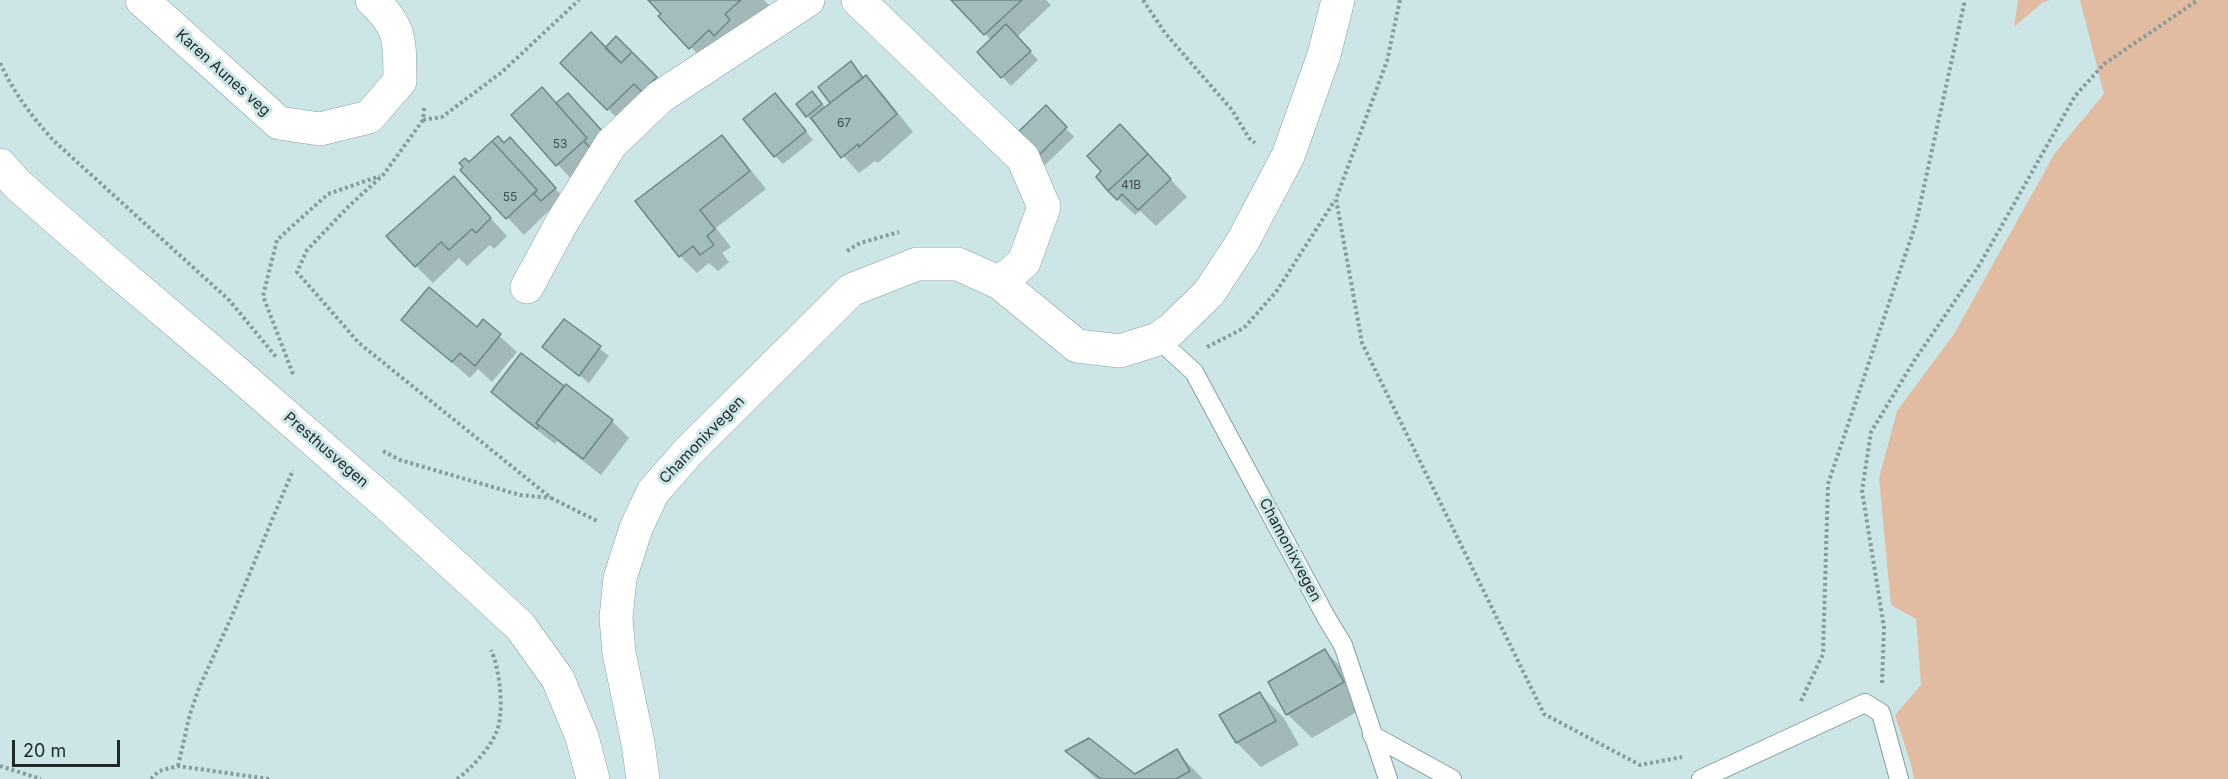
<!DOCTYPE html>
<style>
body{margin:0}
#map{position:relative;width:2228px;height:779px;overflow:hidden;background:#cce6e8;font-family:Inter,sans-serif}
canvas{display:block}
.scale{position:absolute;left:12px;top:740px;width:108px;height:27px;box-sizing:border-box;border:3px solid #1e2829;border-top:0;padding-left:8px;font-size:18px;line-height:21px;white-space:nowrap;color:#1e2829;-webkit-text-stroke:4px #cce6e8;paint-order:stroke}
</style>
<div id="map">
<canvas width="2228" height="779"></canvas>
<div class="scale">20 m</div>
</div>
<script>
const context = document.querySelector('canvas').getContext('2d');
context.lineJoin = 'round';
function paint(path, color) {
  context.fillStyle = color;
  context.fill(path, 'evenodd');
}
function stroke(path, color, width, dash) {
  context.strokeStyle = color;
  context.lineWidth = width;
  context.lineCap = dash ? 'butt' : 'round';
  context.setLineDash(dash || []);
  context.stroke(path);
}
function label(font, color, halo, rows, align = 'center') {
  context.font = font + ' Inter,sans-serif';
  context.lineWidth = 6;
  context.setLineDash([]);
  context.textBaseline = 'middle';
  context.strokeStyle = halo;
  context.fillStyle = color;
  for (const [text, x, y, turn = 0] of rows) {
    context.save();
    context.translate(x, y);
    context.rotate((+turn || 0) * Math.PI / 180);
    context.textAlign = isNaN(turn) ? turn : align;
    if (halo) context.strokeText(text, 0, 0);
    context.fillText(text, 0, 0);
    context.restore();
  }
}
const green = new Path2D(`
 M2018,0H2050L2042,3L2014,27Z
 M2080,0H2228V779H1914L1911,764L1895,715L1921,685L1916,619L1891,605L1879,478L1897,411L1954,334L2055,153L2104,94Z`);
const shadow = new Path2D(`
 M650,0H764L770,6L707,65Z
 M953,0H1046L1051,5L1017,37L1038,60L1011,86L979,52L991,40Z
 M616,38L673,95L625,126L562,63L606,49Z
 M850,63L864,78L866,77L883,94L913,132L878,163L875,161L859,173L807,116L812,93L826,108L832,103L820,87Z
 M557,104L612,143L574,182L513,116Z
 M783,104L813,140L783,164L775,156Z
 M1046,107L1074,137L1045,165L1017,135Z
 M721,137L738,154L766,189L716,228L731,247L722,253L729,262L718,271L709,263L697,273L680,256Z
 M1137,143L1187,197L1156,226L1140,211L1135,215L1118,199L1104,171Z
 M504,145L519,148L563,197L524,235L462,170L469,164Z
 M454,178L507,236L494,249L490,245L467,266L459,258L433,283L416,266Z
 M403,320L477,329L483,321L517,352L492,382L478,369L470,378Z
 M564,321L609,356L589,383L544,347Z
 M521,356L565,389L566,386L612,421L629,438L601,475L557,441L555,444L510,409L493,392Z
 M1325,651L1349,675L1367,706L1312,738L1287,714Z
 M1260,694L1284,718L1299,745L1261,767L1237,743Z
 M1176,751L1203,779H1096L1068,752L1135,775Z`);
const building = new Path2D(`
 M648,0H741L725,14L730,20L714,36L709,30L689,49L658,16L661,14Z
 M951,0H1022L984,35Z
 M1006,24L1031,51L1001,78L977,52Z
 M591,32L621,63L632,52L657,77L642,92L634,84L607,110L560,63Z
 M616,36L632,52L621,63L605,48Z
 M851,61L863,78L830,103L818,87Z
 M866,75L897,114L859,147L858,144L841,158L811,118Z
 M542,87L587,138L556,166L511,115Z
 M812,91L822,104L806,117L796,104Z
 M568,93L604,133L589,147L584,141L587,138L556,103Z
 M775,93L806,131L774,157L743,119Z
 M1046,105L1067,127L1036,158L1015,135Z
 M1120,124L1148,154L1108,191L1096,177L1101,171L1087,156Z
 M722,135L750,171L700,210L715,229L707,236L714,245L700,255L693,246L679,257L635,201Z
 M498,136L504,143L510,137L556,188L541,201L534,194L537,190L492,141Z
 M492,141L537,190L506,219L460,170L463,167L459,163L465,158L469,162Z
 M1148,154L1171,179L1138,210L1122,194L1117,200L1108,191Z
 M454,176L491,218L476,233L472,229L449,250L441,242L415,267L386,236Z
 M429,287L477,327L483,319L501,334L475,366L460,353L452,362L401,320Z
 M564,319L601,346L579,376L542,347Z
 M521,353L564,386L536,423L539,426L537,429L491,392Z
 M566,384L613,420L583,459L536,423Z
 M1325,649L1344,682L1286,715L1268,682Z
 M1260,692L1276,721L1236,743L1219,715Z
 M1089,738L1135,774L1177,749L1190,771L1176,779H1101L1065,751Z`);
const path = new Path2D(`
 M1143,0L1165,33L1232,110L1249,138L1255,143
 M1400,0L1387,61L1336,199L1362,343L1544,714L1640,765L1682,757
 M0,63C14,93 32,117 54,141L229,300L277,358
 M424,108L423,120L384,174L349,206L307,250L297,272L359,343L551,498L599,522
 M423,120L442,117L502,72L579,0
 M847,251L860,243L899,232
 M1207,347L1244,328L1276,292L1335,200
 M293,374L263,296L277,240L328,194L380,176
 M383,451L400,460L520,495L551,498
 M1882,683L1884,627L1862,491L1871,432L1914,361L1980,264L2075,96L2104,64L2198,0
 M1801,701L1823,654L1828,484L1916,223L1965,0
 M0,766L41,779
 M178,766L190,714L199,688L231,618L293,470
 M151,779L159,771L178,766L269,779
 M457,779C470,770 490,748 496,733C505,714 500,669 491,650`);
const service = new Path2D(`
 M1158,339L1194,372L1326,617L1343,645L1388,779
 M1372,735L1452,779
 M1701,779L1865,703L1881,713L1899,779`);
const minor = new Path2D(`
 M142,0L279,123L320,129L369,117L400,81C399,41 403,29 372,0
 M858,0L1023,158L1044,207L1024,262L1000,283
 M527,287L561,224L611,144L660,97L808,0`);
const tertiary = new Path2D(`
 M0,165L18,185L112,267L237,373L387,504L520,626L558,679L582,737L593,779
 M643,779L638,743L619,653L616,618L620,578L636,528L653,492L689,451L851,290L917,264H958L1000,283L1077,346L1120,351L1158,339L1172,329L1209,293L1243,241L1288,156L1324,55L1338,0`);
const numberNames = [
 ["67",844,123],
 ["53",560,144],
 ["41B",1131,185],
 ["55",510,197]
];
const streetNames = [
 ["Karen Aunes veg",223,73,42],
 ["Chamonixvegen",702,440,-46],
 ["Presthusvegen",326,450,41],
 ["Chamonixvegen",1290,550,62]
];
paint(green, '#e2bca0');
paint(shadow, '#0003');
paint(building, '#a3bdbf');
stroke(building, '#6d8687', 1.5);
stroke(service, '#87a0a1', 20);
stroke(minor, '#87a0a1', 34);
stroke(tertiary, '#87a0a1', 34);
stroke(path, '#879b9c', 4, [3, 3]);
stroke(service, '#fff', 18);
stroke(minor, '#fff', 33);
stroke(tertiary, '#fff', 33);
label('12px', '#3f4d4e', null, numberNames);
label('15px', '#1e2829', '#cce6e8', streetNames);
</script>
